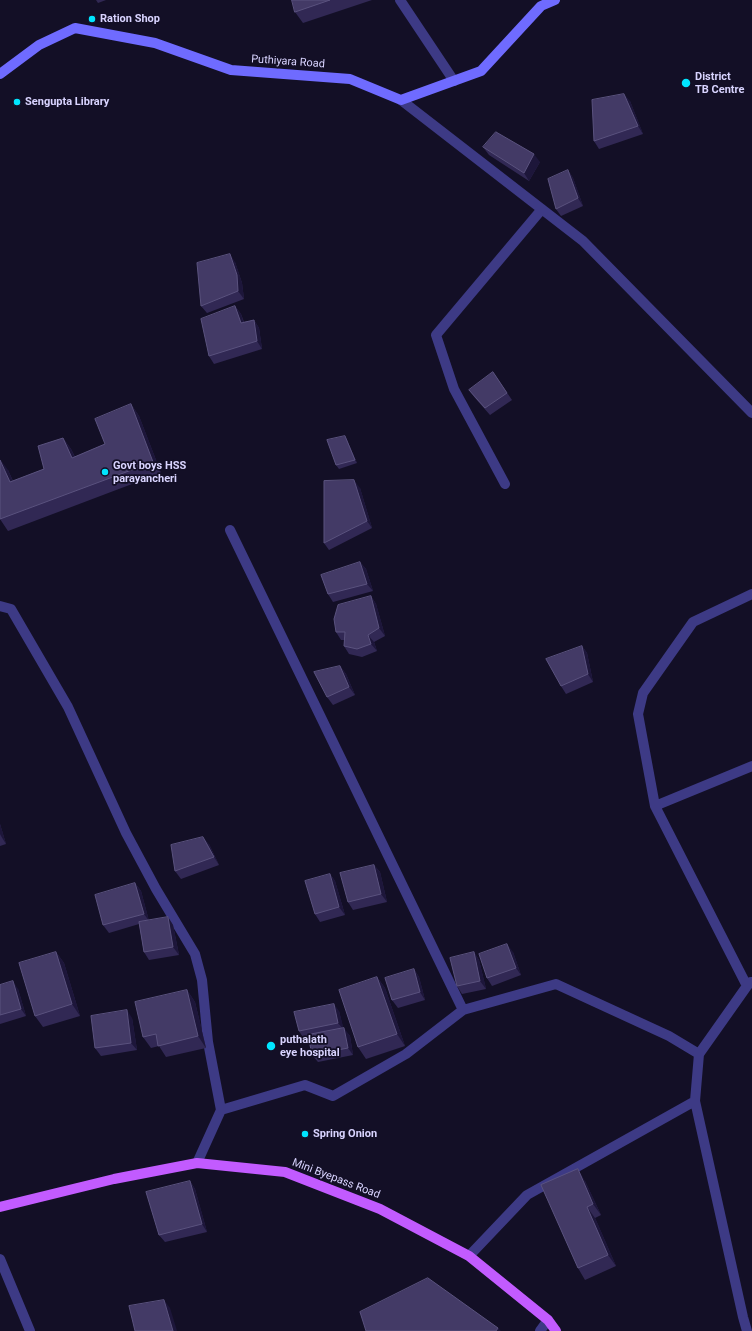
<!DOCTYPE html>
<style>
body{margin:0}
canvas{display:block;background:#130f26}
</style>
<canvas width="752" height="1331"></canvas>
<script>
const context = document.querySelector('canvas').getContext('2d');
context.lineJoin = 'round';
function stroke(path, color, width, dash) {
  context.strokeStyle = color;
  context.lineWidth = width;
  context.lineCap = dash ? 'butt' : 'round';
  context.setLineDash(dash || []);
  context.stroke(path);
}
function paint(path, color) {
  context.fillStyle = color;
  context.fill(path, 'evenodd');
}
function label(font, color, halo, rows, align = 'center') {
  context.font = font + ' Roboto,sans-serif';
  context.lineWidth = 3.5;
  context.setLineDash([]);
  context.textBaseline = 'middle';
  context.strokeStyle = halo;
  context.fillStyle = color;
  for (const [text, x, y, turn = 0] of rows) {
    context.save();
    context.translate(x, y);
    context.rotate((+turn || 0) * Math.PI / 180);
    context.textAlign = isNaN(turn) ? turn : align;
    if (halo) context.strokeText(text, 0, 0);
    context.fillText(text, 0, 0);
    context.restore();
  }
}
const lane = new Path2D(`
 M540,1331L548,1320`);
const street = new Path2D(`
 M400,0L454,81
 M401,100L583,241L752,413
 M505,484L454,389L436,335L542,209
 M230,530L463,1010
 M0,606L11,609L68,707L126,833L156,889L195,954L202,980L208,1042L221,1110L197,1163
 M655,806L752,766
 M747,986L655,806L638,714L643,693L693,622L752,594
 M695,1101L699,1054L747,986L751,982
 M221,1110L305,1085L333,1096L406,1054L463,1010L556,984L669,1036L699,1054
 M469,1256L527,1195L695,1101L743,1317L747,1331
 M0,1259L30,1331`);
const secondary = new Path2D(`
 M0,74L39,45L75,28L155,43L231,70L350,79L401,100L481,71L541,6L555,0`);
const primary = new Path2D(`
 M0,1207L114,1179L197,1163L285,1172L380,1209L469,1256L548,1320L556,1331`);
const wall = new Path2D(`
 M96,0H106L98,3Z
 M292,0H372L303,23L295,12Z
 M630,101L643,134L599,149L594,141Z
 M483,147L540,162L529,181L489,155Z
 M568,170L573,178L583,206L561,216L556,209Z
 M235,262L242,283L244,299L207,313L201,306Z
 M235,306L241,314L244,322L254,320L259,328L262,349L214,364L209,356Z
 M493,372L512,400L490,415L475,398L469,390Z
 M131,404L139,416L161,473L8,531L0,519L8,470L13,481L44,469L63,438L71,449L75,457L105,444Z
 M345,436L347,440L357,463L339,469L336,465Z
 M360,488L372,528L329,550L324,543Z
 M360,562L366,569L373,591L333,602L328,594Z
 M371,596L376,604L385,636L374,642L377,651L362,657L349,654L344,646V640H341L336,632Z
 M582,646L587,653L593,682L566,694L561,686Z
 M340,666L346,674L355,695L333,705L327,697Z
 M0,824L6,844L0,846Z
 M209,844L219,865L181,879L175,871Z
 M374,865L380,872L387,902L353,910L348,902Z
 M330,874L335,881L345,915L320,922L315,914Z
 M135,883L141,891L149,921L168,917L173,925L179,955L149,960L144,952L139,924L109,933L103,925Z
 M56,952L64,963L80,1016L43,1027L35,1016Z
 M474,952L479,960L486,989L462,994L457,986Z
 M513,952L521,975L492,986L487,978Z
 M414,969L419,977L425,1000L398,1008L392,1000Z
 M377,977L385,988L405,1046L366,1059L358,1047Z
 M0,985L18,989L26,1016L0,1024Z
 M187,990L195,1002L206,1048L166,1057L159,1046L151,1048L143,1037Z
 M339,1011L343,1028L350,1036L353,1055L318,1062L312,1055L309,1038L304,1039L299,1031Z
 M132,1018L137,1050L101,1056L95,1048Z
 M190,1181L195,1189L207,1232L165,1242L159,1235Z
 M585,1181L601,1215L595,1218L616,1266L585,1280L578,1268Z`);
const shadedWall = new Path2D(`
 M624,94L630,101L643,134L638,126Z
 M534,154L540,162L529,181L524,173Z
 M568,170L573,178L583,206L578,198Z
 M230,254L235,262L242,283L244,299L238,291Z
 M235,306L241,314L246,331L241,323Z
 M254,320L259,328L262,349L257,341Z
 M131,404L139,416L161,473L153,462Z
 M345,436L347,440L357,463L355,460Z
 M63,438L71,449L80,469L72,458Z
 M0,459L8,470L18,493L10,482Z
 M354,480L360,488L372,528L367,521Z
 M360,562L366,569L373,591L367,584Z
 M371,596L376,604L385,636L379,628Z
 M368,635L374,642L377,651L371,644Z
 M582,646L587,653L593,682L588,674Z
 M340,666L346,674L355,695L349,687Z
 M0,824L6,844L1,836L0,834Z
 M203,837L209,844L219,865L214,857Z
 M374,865L380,872L387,902L381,894Z
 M330,874L335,881L345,915L339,907Z
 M135,883L141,891L149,921L144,914Z
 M168,917L173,925L179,955L173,947Z
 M507,944L513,952L521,975L516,968Z
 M56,952L64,963L80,1016L72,1004Z
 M474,952L479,960L486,989L480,981Z
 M414,969L419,977L425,1000L420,992Z
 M377,977L385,988L405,1046L397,1034Z
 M13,981L18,989L26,1016L21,1009Z
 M187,990L195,1002L206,1048L198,1036Z
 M334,1004L339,1011L344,1030L338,1023Z
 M127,1010L132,1018L137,1050L131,1043Z
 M344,1028L350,1036L353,1055L348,1048Z
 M578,1169L585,1181L601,1215L593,1204Z
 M190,1181L195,1189L207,1232L202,1224Z
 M587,1207L595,1218L616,1266L608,1255Z
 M164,1300L170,1308L177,1331H173Z
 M498,1328L501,1331H496Z`);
const building = new Path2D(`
 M292,0H330L295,12Z
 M624,94L638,126L594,141L592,100Z
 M496,132L534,154L524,173L483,147Z
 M568,170L578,198L556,209L548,179Z
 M230,254L237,275L238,291L201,306L197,263Z
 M235,306L241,323L254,320L257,341L209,356L201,319Z
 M493,372L507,393L485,408L469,390Z
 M131,404L153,462L0,519V460L10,482L44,469L38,446L63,438L72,458L105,444L95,419Z
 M345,436L355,460L336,465L327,440Z
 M354,480L367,521L324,543V481Z
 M360,562L367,584L328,594L321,575Z
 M371,596L379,628L368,635L371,644L357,649L344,646L345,632H336L334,619L338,605Z
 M582,646L588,674L561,686L546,659Z
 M340,666L349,687L327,697L314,672Z
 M203,837L214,857L175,871L171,845Z
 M374,865L381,894L348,902L340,873Z
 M330,874L339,907L315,914L305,881Z
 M135,883L144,914L103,925L95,895Z
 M168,917L173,947L144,952L139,922Z
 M507,944L516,968L487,978L479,954Z
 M56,952L72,1004L35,1016L19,963Z
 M474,952L480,981L457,986L450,958Z
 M414,969L420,992L392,1000L385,978Z
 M377,977L397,1034L358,1047L339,990Z
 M13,981L21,1009L0,1015V985Z
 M187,990L198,1036L158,1046L156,1034L143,1037L135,1002Z
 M334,1004L338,1023L299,1031L294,1012Z
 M127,1010L131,1043L95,1048L91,1016Z
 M344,1028L348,1048L312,1055L308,1035Z
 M578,1169L593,1204L587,1207L608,1255L578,1268L541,1185Z
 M190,1181L202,1224L159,1235L146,1192Z
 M428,1278L498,1328L496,1331H366L360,1312Z
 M164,1300L173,1331H135L129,1306Z`);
const markers = [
 [92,19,4,"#00e5ff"],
 [686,83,5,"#00e5ff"],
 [17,102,4,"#00e5ff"],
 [105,472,4,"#00e5ff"],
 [271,1046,5,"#00e5ff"],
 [305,1134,4,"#00e5ff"]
];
const poiNames = [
 ["Ration Shop",100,19],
 ["District",695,77],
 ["TB Centre",695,90],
 ["Sengupta Library",25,102],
 ["Govt boys HSS",113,466],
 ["parayancheri",113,479],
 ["puthalath",280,1040],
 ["eye hospital",280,1053],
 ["Spring Onion",313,1134]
];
const streetNames = [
 ["Puthiyara Road",288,62,4],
 ["Mini Byepass Road",336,1179,21]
];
stroke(lane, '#3d3a85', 10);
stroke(street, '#3d3a85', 10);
stroke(secondary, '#6f6bff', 10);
stroke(primary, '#c25bff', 10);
paint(wall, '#312854');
paint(shadedWall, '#1d163a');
paint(building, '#433a66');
stroke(building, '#5a527e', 1);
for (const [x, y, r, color] of markers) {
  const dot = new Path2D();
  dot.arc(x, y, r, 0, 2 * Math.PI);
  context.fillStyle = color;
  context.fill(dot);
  stroke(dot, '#130f26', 1.5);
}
label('bold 11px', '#d9d4ff', '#130f26', poiNames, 'left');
label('11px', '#d9d4ff', '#130f26', streetNames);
</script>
